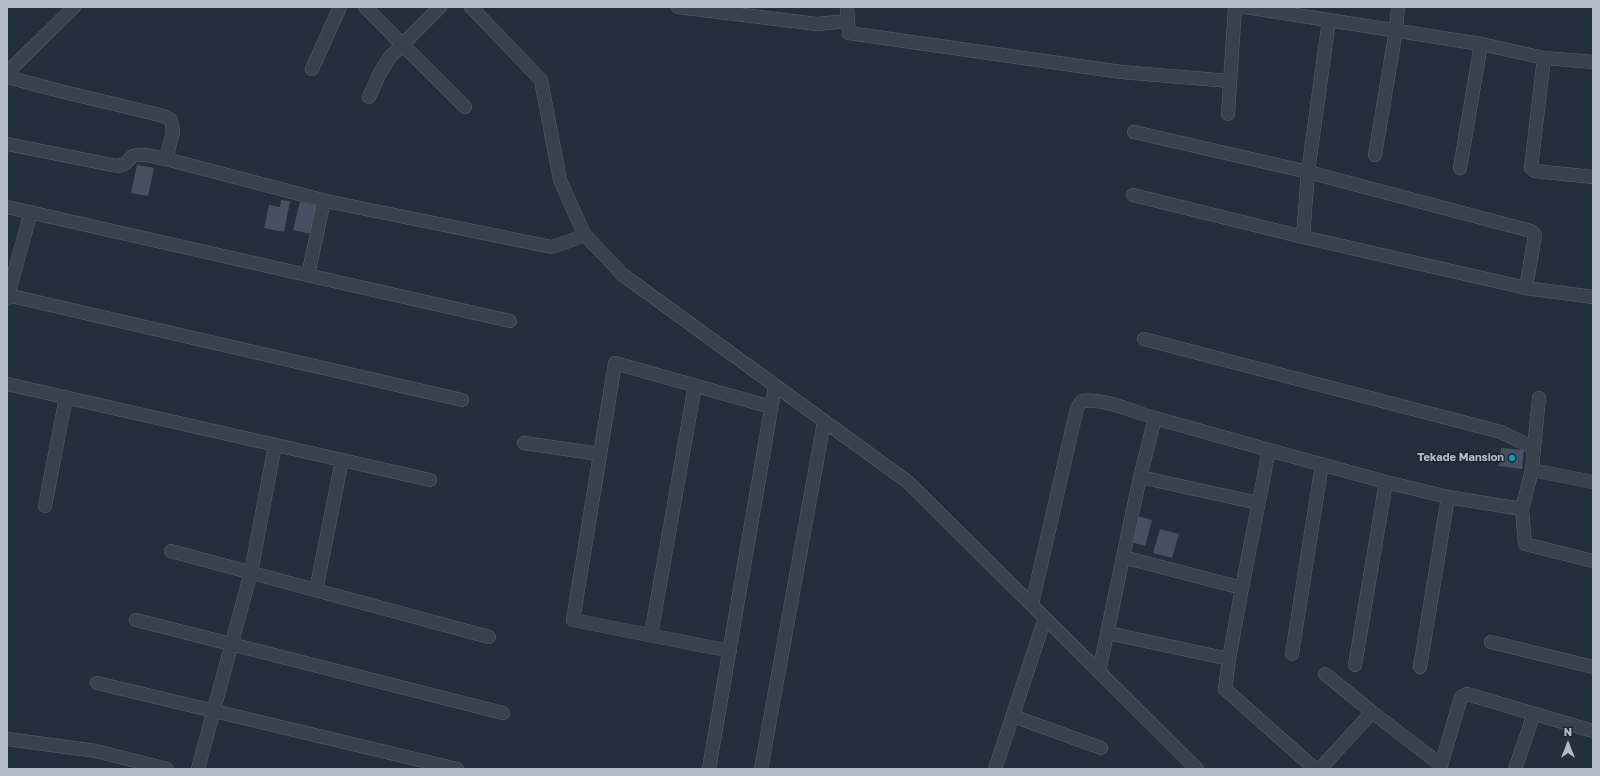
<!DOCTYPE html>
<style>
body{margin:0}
#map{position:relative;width:1600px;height:776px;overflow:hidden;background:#242f3e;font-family:"Golos Text",sans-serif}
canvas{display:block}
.frame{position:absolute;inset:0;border:8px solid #b4bcc9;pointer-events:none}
.north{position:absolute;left:1548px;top:724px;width:40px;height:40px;-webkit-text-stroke:3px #1d2633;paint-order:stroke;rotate:0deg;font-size:11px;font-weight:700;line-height:16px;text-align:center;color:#b4bcc9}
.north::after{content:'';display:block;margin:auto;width:14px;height:18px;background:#b4bcc9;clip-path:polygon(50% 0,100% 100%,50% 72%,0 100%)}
</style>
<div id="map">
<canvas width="1600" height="776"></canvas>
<div class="frame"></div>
<div class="north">N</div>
</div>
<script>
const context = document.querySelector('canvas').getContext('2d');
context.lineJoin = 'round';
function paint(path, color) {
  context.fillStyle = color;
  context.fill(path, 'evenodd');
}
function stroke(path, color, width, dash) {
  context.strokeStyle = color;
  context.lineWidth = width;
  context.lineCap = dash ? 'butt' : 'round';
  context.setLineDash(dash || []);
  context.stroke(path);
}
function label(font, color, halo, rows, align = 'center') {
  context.font = font + ' "Golos Text",sans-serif';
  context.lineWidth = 3;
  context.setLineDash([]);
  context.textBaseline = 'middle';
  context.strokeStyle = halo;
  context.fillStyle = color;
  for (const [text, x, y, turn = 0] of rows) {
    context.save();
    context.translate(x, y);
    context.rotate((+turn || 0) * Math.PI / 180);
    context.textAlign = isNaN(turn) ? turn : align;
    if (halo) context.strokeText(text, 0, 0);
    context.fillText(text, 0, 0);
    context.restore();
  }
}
const building = new Path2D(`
 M137,165L154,168L148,196L131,193Z
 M281,200L290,201L284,232L264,228L269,205L280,207Z
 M300,202L323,207L316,235L293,230Z
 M1501,448L1524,450L1522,469L1499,466Z
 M1137,516L1152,520L1145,546L1131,542Z
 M1160,529L1179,534L1172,558L1153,553Z`);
const minor = new Path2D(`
 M365,7L465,107
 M471,7L541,80L560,180L584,234L623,275L908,482L1197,769
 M678,7L817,24L848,21
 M847,7L849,33L1121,72L1229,81
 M1245,7L1481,44
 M1329,20L1308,172L1531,231L1535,235L1526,288
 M1544,58L1531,168L1535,171L1593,177
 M312,69L340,7
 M7,73L74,7
 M7,77L60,91L164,116L171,120L173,132L166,159
 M369,97L380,73L390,57L440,7
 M1228,114L1235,7
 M1134,132L1308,172L1303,237
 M7,144L117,166C127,165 126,161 133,156C142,152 158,158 166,159L326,201L552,247L575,239L584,234
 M1375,155L1396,30L1398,7
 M1460,168L1481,44L1544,58L1593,62
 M1133,195L1303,237L1526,288L1593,297
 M7,207L510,321
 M308,275L324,201
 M7,295L462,400
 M7,299L31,212
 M1144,339L1501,432L1534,448L1532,470
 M7,384L430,480
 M1155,418L1269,450
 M524,443L600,454
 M1534,448L1539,398
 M1140,477L1258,503
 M45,506L66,397
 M1522,509L1532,470L1593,482
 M171,551L489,637
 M316,590L342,460
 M1032,604L1077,408L1082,401C1104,398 1134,412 1155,418L1140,477L1123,557L1242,588L1269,450L1386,482L1448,497L1522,509L1525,544L1593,561
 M136,620L503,713
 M1108,633L1229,659L1225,689L1315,769
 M651,635L695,385
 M1491,642L1593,667
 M730,651L573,620L615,363L771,407
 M1292,654L1322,464
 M1229,659L1242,588
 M1355,665L1386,482
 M1420,667L1448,497
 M1099,672L1123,557
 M1325,674L1372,712L1441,765
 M97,683L457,769
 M1013,716L1101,748
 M7,739L96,751L167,769
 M198,769L251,572L275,445
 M709,769L775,386
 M761,769L824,422
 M995,769L1045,618
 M1320,769L1372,712
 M1440,769L1461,697L1467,694L1593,731
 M1515,769L1534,714`);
const markers = [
 [1512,458,4,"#0f9aa8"]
];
const poiNames = [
 ["Tekade Mansion",1504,458]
];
paint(building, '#455162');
stroke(minor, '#565f6c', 14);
stroke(minor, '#38414e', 13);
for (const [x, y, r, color] of markers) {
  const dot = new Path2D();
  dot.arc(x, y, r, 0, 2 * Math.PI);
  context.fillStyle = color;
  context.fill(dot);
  stroke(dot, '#1d2633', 1.5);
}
label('bold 11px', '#b4bcc9', '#1d2633', poiNames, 'right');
</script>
